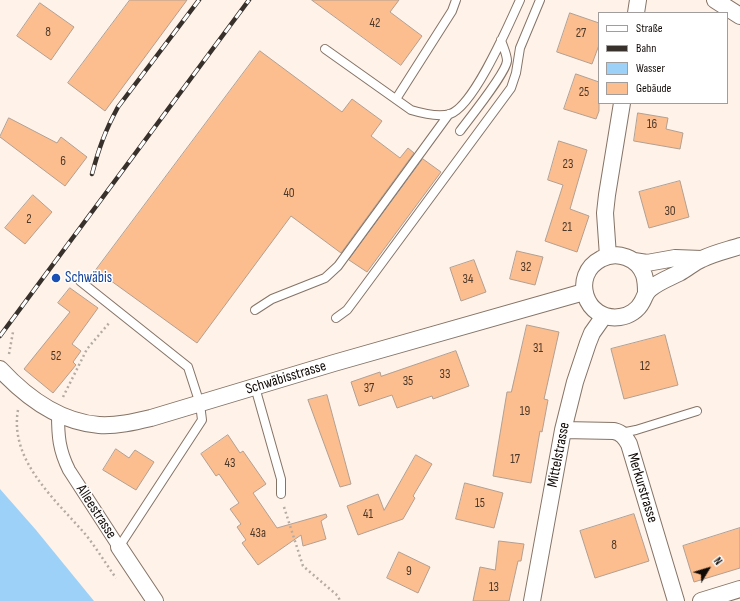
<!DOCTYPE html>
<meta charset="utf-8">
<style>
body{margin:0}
#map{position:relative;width:740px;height:601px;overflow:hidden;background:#fef2e9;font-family:"Sofia Sans Condensed",sans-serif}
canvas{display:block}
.legend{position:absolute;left:598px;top:12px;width:130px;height:92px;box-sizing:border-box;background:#fff;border:1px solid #a09d9c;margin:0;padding:5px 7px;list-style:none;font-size:12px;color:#110b07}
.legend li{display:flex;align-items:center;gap:8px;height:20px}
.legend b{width:20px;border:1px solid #a09d9c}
.north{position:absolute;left:688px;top:549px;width:40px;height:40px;-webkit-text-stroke:3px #fff;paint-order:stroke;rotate:52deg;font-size:11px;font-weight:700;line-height:16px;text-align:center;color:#110b07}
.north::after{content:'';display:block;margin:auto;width:14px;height:18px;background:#110b07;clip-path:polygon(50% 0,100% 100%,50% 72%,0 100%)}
</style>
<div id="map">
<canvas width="740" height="601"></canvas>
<ul class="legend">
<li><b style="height:5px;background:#fff"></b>Straße</li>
<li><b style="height:5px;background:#37302b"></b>Bahn</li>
<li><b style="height:11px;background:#9ed1f8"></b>Wasser</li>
<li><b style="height:11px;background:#fdbe8f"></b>Gebäude</li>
</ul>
<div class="north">N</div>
</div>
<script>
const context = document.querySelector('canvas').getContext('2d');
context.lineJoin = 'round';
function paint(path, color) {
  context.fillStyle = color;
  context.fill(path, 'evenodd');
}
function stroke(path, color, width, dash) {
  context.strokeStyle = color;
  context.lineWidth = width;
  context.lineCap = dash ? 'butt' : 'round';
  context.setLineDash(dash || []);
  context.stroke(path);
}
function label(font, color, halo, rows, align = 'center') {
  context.font = font + ' "Sofia Sans Condensed",sans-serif';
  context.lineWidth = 3;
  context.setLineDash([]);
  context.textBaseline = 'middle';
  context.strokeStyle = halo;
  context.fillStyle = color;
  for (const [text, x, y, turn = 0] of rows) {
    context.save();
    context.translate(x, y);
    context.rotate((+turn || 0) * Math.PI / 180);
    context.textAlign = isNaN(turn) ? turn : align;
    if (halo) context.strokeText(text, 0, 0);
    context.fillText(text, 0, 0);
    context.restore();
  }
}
const water = new Path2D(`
 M0,489L36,530L94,601H0Z`);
const building = new Path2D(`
 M130,0H187L105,111L68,83Z
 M312,0H399L390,12L422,36L401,65Z
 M40,3L74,27L51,60L17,36Z
 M570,13L599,23V45L592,64L557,52Z
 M260,51L342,112L352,99L382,121L371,136L400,158L408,148L414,153L341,253L291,216L197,343L96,270Z
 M576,74L599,82V111L596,119L564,109Z
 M638,113L668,118L666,129L683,133L680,149L634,141Z
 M9,118L57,143L61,137L87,157L65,186L0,137Z
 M559,141L587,150L570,209L589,216L577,252L545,241L563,185L548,180Z
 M423,159L441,172L367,272L349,260Z
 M680,181L689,217L649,228L639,192Z
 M33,195L52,212L25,244L5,228Z
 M517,251L543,257L535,285L510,279Z
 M474,260L486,292L461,301L450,268Z
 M70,288L98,308L72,344L81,351L73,362L76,365L53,393L24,369L70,312L58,303Z
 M527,325L559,332L544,399L548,400L542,432L540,431L531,483L493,476L507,392H511Z
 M665,335L678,385L624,399L611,349Z
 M456,351L469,386L433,399L432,396L397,408L392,395L359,406L351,382L380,372L381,376Z
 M327,395L351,484L340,487L308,400Z
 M228,435L240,453L243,451L266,484L253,493L277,528L326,514L327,517L321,521L326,539L303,546L301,535L258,565L242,543L246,540L237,527L241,524L230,509L239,503L219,474L216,476L201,454Z
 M116,449L129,458L135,450L154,462L136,490L103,470Z
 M416,455L432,464L413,496L415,498L403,519L358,535L347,506L378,494L384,510Z
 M465,483L503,493L494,528L456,519Z
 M634,514L649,561L595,578L580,531Z
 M740,528V568L694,582L683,546Z
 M499,541L524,544L521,561H518L509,601H473L480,567L495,570Z
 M399,552L430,567L418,593L387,578Z`);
const path = new Path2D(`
 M9,354L13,332
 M63,397L87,349L110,322
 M18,410C9,461 56,500 86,535C97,549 106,564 116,578
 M284,507L303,566L338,596L340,601`);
const service = new Path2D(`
 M325,49L411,110C421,113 439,117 450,114C474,106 509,24 520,0
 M396,99L452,11L456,0
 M460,131C469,119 506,73 507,61C507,54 503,47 501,40
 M80,281L188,367L200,404L202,420L119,547
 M255,310L272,299L325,278L338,266L449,114
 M336,318L347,310L356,298L511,88L516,73L520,48L540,0
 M255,387L281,479V494
 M621,433L636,430L697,411`);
const pedestrian = new Path2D(`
 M58,414C58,436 59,450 69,470L119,547`);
const minor = new Path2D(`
 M715,0L740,16
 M636,13L638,0
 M608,256L605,213L607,195L622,103
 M634,261L647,263L675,258L702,259
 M646,293C646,287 646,281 644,275C638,258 617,250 601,259C570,275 585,322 620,317C629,316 638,310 642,302C645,297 645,293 650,289C658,282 669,278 679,273C687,269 694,262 702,259C714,253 728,250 740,246
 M0,369C26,397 60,422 99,425C117,426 134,422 151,418L334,363L584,292
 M563,430L614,431C622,433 625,437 629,444L676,601
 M119,547L155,601
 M532,601L563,430L575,382L588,343L592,333L604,316
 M701,601L740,589`);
const rail = new Path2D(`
 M92,174C99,148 105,131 118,107L199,0
 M0,336L249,0`);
const markers = [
 [56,278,5,"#1a4fb4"]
];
const numberNames = [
 ["42",375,24],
 ["8",48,33],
 ["27",581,34],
 ["25",584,93],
 ["16",652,125],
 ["6",63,162],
 ["23",568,165],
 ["40",289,194],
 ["30",670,212],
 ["2",29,220],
 ["21",567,228],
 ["32",526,268],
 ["34",468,280],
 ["31",538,349],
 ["52",56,357],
 ["12",645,367],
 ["33",445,375],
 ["35",408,382],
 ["37",369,389],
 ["19",525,412],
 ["17",515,460],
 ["43",230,464],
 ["15",480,504],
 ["41",368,515],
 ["43a",258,534],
 ["8",614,546],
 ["9",409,572],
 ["13",494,588]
];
const transitNames = [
 ["Schwäbis",65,278]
];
const streetNames = [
 ["Schwäbisstrasse",286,378,-17],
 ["Mittelstrasse",559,455,-79],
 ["Merkurstrasse",642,488,73],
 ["Alleestrasse",96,512,57]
];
paint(water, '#9ed1f8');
paint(building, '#fdbe8f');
stroke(building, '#b29f92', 1);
stroke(service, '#857366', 10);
stroke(pedestrian, '#857366', 14);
stroke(minor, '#857366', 18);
stroke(path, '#b5aba3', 2.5, [2, 3]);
stroke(service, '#fff', 8);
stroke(pedestrian, '#fff', 12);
stroke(minor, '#fff', 16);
stroke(rail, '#37302b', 4.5);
stroke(rail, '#fff', 3, [9]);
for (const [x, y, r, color] of markers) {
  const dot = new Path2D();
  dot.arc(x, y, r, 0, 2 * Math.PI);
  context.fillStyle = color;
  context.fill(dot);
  stroke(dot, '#fff', 1.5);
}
label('13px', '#4c3829', null, numberNames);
label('15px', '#164399', '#fff', transitNames, 'left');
label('15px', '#110b07', '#fff', streetNames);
</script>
